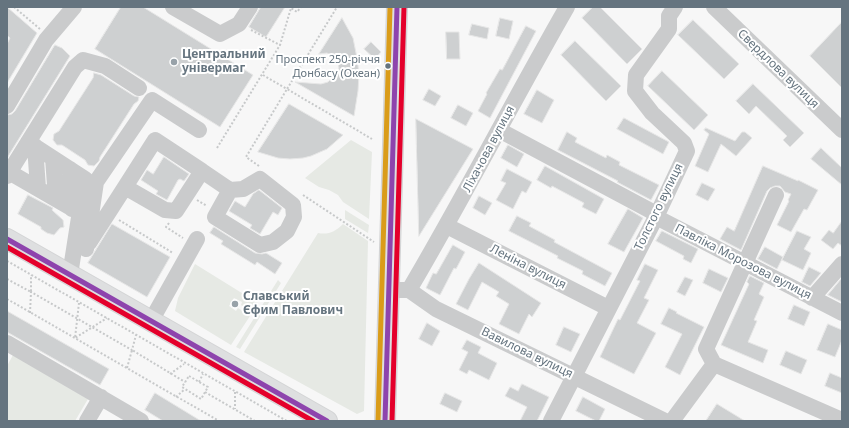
<!DOCTYPE html>
<meta charset="utf-8">
<style>
body{margin:0}
#map{position:relative;width:849px;height:428px;overflow:hidden;background:#f7f7f7;font-family:"Noto Sans",sans-serif}
canvas{display:block}
.frame{position:absolute;inset:0;border:8px solid #65747f;pointer-events:none}
</style>
<div id="map">
<canvas width="849" height="428"></canvas>
<div class="frame"></div>
</div>
<script>
const context = document.querySelector('canvas').getContext('2d');
context.lineJoin = 'round';
function paint(path, color) {
  context.fillStyle = color;
  context.fill(path, 'evenodd');
}
function stroke(path, color, width, dash) {
  context.strokeStyle = color;
  context.lineWidth = width;
  context.lineCap = dash ? 'butt' : 'round';
  context.setLineDash(dash || []);
  context.stroke(path);
}
function label(font, color, halo, rows, align = 'center') {
  context.font = font + ' "Noto Sans",sans-serif';
  context.lineWidth = 4;
  context.setLineDash([]);
  context.textBaseline = 'middle';
  context.strokeStyle = halo;
  context.fillStyle = color;
  for (const [text, x, y, turn = 0] of rows) {
    context.save();
    context.translate(x, y);
    context.rotate((+turn || 0) * Math.PI / 180);
    context.textAlign = isNaN(turn) ? turn : align;
    if (halo) context.strokeText(text, 0, 0);
    context.fillText(text, 0, 0);
    context.restore();
  }
}
const green = new Path2D(`
 M351,140L372,152L369,219L343,202L338,195L329,190L319,187L305,178Z
 M345,210L369,225L368,233L345,219Z
 M343,224L368,241L364,411L357,414L244,352L318,233C328,235 335,232 343,224Z
 M195,264L258,303L252,312L241,305L242,302L234,298L229,306L236,311L238,308L250,316L231,345L175,311L178,298Z
 M278,280L281,283L240,349L236,347Z
 M13,355L88,399L75,421H7V366Z`);
const building = new Path2D(`
 M7,7L37,33L7,83V44L10,38L7,35Z
 M121,7H143L253,75L220,127L95,49Z
 M261,7H285L266,37L249,27Z
 M593,7H600L642,49L627,64L582,18Z
 M342,18L353,38L357,58L359,74L358,91L354,116L295,82L321,84L328,82L337,73L339,68L337,59L327,53L319,54Z
 M500,18L513,21L509,39L496,36Z
 M693,20L739,64L724,79L678,35Z
 M842,22V88L810,56Z
 M472,24L489,28L487,39L469,35Z
 M526,26L536,31L490,118L478,111L487,94L486,93L500,69L502,70Z
 M446,32H459L460,59H447Z
 M575,41L621,86L606,101L561,55Z
 M371,42L381,52L375,59L364,49Z
 M55,45L62,48L70,56L7,158V115L12,114L15,111Z
 M662,71L708,115L694,130L648,86Z
 M94,73L101,75L134,96L139,97L138,101L134,104L100,157L99,161L94,166L88,165L85,160L62,145H57L53,140L54,134L59,131L93,78Z
 M753,84L804,133L790,147L783,140L787,136L756,106L749,114L736,101Z
 M429,89L441,96L435,106L423,100Z
 M537,90L554,100L542,123L524,114Z
 M289,104L343,135L327,149L311,156L303,158L290,159L278,158L258,152Z
 M458,105L473,113L466,126L451,118Z
 M624,118L669,142L663,154L617,129Z
 M416,119L473,149L419,236Z
 M706,128L735,141L742,132H745L752,138L736,156L721,144L708,172L695,166L709,134L704,130Z
 M567,132L577,138L575,142L606,158L607,155L620,162L619,165L659,185L651,200L617,182L618,181L558,150Z
 M508,145L524,154L517,167L501,158Z
 M821,148L842,168V185L811,159Z
 M164,157L189,174L184,181L180,179L178,180L167,200L156,194L158,191L141,180L147,170L153,174Z
 M545,166L604,199L596,214L582,207L584,203L552,186L551,188L537,180Z
 M763,166L798,181V180L818,190L807,210L804,209L791,232L777,225L789,201L788,200L791,194L785,192L780,186H775L770,188L767,191L741,250L720,239L727,227L734,231Z
 M507,169L532,182L526,193L522,191L513,209L496,200L506,183L501,181Z
 M702,183L715,189L708,201L696,195Z
 M259,190L282,208L278,215L273,212L260,234L250,228L252,225L229,211L235,201L245,207L253,194Z
 M28,195L53,208L52,210L63,220L64,227L60,228L54,235L47,233L41,229V227L18,214Z
 M479,196L492,203L485,215L473,208Z
 M628,209L643,218L624,252L608,244Z
 M517,216L531,223L529,226L555,240L554,242L612,273L605,286L582,274L583,271L557,258L558,256L509,231Z
 M842,221V246L838,243L833,249L821,240L829,230L833,233Z
 M112,224L170,257L147,297L88,263Z
 M214,227L255,253L262,254L266,253L282,263L275,274L257,262L255,265L221,244L223,241L210,233Z
 M662,231L698,249L691,263L683,259L684,256L656,241Z
 M797,231L811,237L804,249L811,253L803,270L782,260Z
 M453,245L465,252L456,269L454,268L440,295L426,288L433,273L436,274Z
 M765,247L783,257L777,269L758,259Z
 M479,263L541,303L532,317L529,314L519,334L499,324L509,304L496,296L499,292L482,282L468,310L456,304L469,279Z
 M645,264L658,270L644,298L649,300L637,323L656,333L634,374L600,357L618,319L620,320L640,281L637,280Z
 M809,267L821,273L810,286L802,282Z
 M709,269L728,278L721,292L703,283Z
 M750,276L764,283L759,294L764,297L754,320L757,321L748,342L768,350L763,363L721,345L749,284L747,282Z
 M685,277L693,280L685,296L677,292Z
 M842,278V302L828,295Z
 M794,305L810,312L804,326L788,319Z
 M669,308L677,312L676,313L704,327L680,375L665,367L682,334L661,324Z
 M7,311L109,369L100,385L7,332Z
 M427,323L440,331L432,346L419,339Z
 M828,324L842,330V340L835,357L817,350Z
 M564,327L580,334L571,352L556,345Z
 M467,340L481,347L478,353L497,363L489,380L469,370L467,374L459,370L468,352L462,349Z
 M786,351L807,360L801,374L780,365Z
 M830,373L842,378V393L825,386Z
 M522,384L549,397L537,421H520L527,407L505,396L510,387L518,391Z
 M155,393L201,421H163L145,410Z
 M445,393L462,401L457,412L440,404Z
 M583,397L605,409L599,421H596L576,411Z
 M717,404L745,421H706Z`);
const path = new Path2D(`
 M14,7L40,29
 M251,30L280,45L291,8L297,12L301,7
 M263,75L287,89L337,7
 M217,148L280,45
 M259,166L246,157L287,89L372,139
 M303,195L374,242
 M197,200L207,206
 M119,220L173,253
 M169,223L166,227L183,238
 M7,261L287,421
 M7,279L31,292V275
 M7,299L219,421
 M79,303L75,338L107,318
 M30,313L31,292L132,350L136,335
 M127,368L132,350L185,382
 M170,374L184,364
 M189,376L208,387L201,399L182,387Z
 M199,382L203,374
 M205,392L255,421
 M235,392V409
 M176,397L185,389`);
const minor = new Path2D(`
 M173,7L220,34L239,24L250,7
 M714,7L842,130
 M7,106L46,40L74,7
 M499,130L651,211L656,217L842,313
 M28,142L85,179L70,275
 M35,146L38,188
 M53,158L56,199
 M70,169L72,209
 M202,171L155,140L125,187L165,210L176,211L202,171L230,190L243,189L260,179L293,205L294,217L287,231L273,242L260,245L215,217L230,190
 M9,172L80,213
 M7,176L75,67L83,60L105,66L139,88
 M447,226L608,308
 M89,243L125,187
 M86,249L96,182L152,100L199,130
 M399,290H409L436,309L665,421
 M409,290C464,197 513,101 567,7
 M812,298L842,264
 M151,321L197,239
 M7,343L141,421
 M714,364L706,349L776,195
 M714,364L842,420
 M87,421L101,397
 M551,421L656,217L687,151L684,143L652,113L635,91L636,75L669,29V16L675,7
 M672,421L714,364`);
const major = new Path2D(`
 M7,239L327,421
 M385,421L397,7`);
const bus1 = new Path2D(`
 M7,239L327,421
 M385,421L397,7`);
const bus2 = new Path2D(`
 M7,247L313,421
 M392,421L404,7`);
const bus3 = new Path2D(`
 M378,421L390,7`);
const markers = [
 [174,62,4,"#98a2a9"],
 [388,66,3.5,"#65747f"],
 [235,304,4,"#98a2a9"]
];
const busNames = [
 ["Проспект 250-річчя",380,60],
 ["Донбасу (Океан)",380,74]
];
const poiNames = [
 ["Центральний",182,55],
 ["універмаг",182,69],
 ["Славський",243,297],
 ["Єфим Павлович",243,311]
];
const streetNames = [
 ["Свердлова вулиця",778,69,44],
 ["Ліхачова вулиця",489,149,-62],
 ["Толстого вулиця",659,207,-64],
 ["Павліка Морозова вулиця",743,262,27],
 ["Леніна вулиця",528,267,27],
 ["Вавилова вулиця",527,353,26]
];
paint(green, '#e6e9e4');
paint(building, '#ced0d1');
stroke(building, '#e6e6e6', 1);
stroke(major, '#d3d4d5', 22);
stroke(path, '#c7c9ca', 2, [2, 2]);
stroke(minor, '#cacbcc', 16);
stroke(major, '#dedfe0', 20);
stroke(bus1, '#8e44ad', 5);
stroke(bus2, '#e4002b', 5);
stroke(bus3, '#da9c19', 5);
for (const [x, y, r, color] of markers) {
  const dot = new Path2D();
  dot.arc(x, y, r, 0, 2 * Math.PI);
  context.fillStyle = color;
  context.fill(dot);
  stroke(dot, '#fff', 1.5);
}
label('11px', '#65747f', '#fff', busNames, 'right');
label('bold 12px', '#65747f', '#fff', poiNames, 'left');
label('12px', '#65747f', '#fff', streetNames);
</script>
